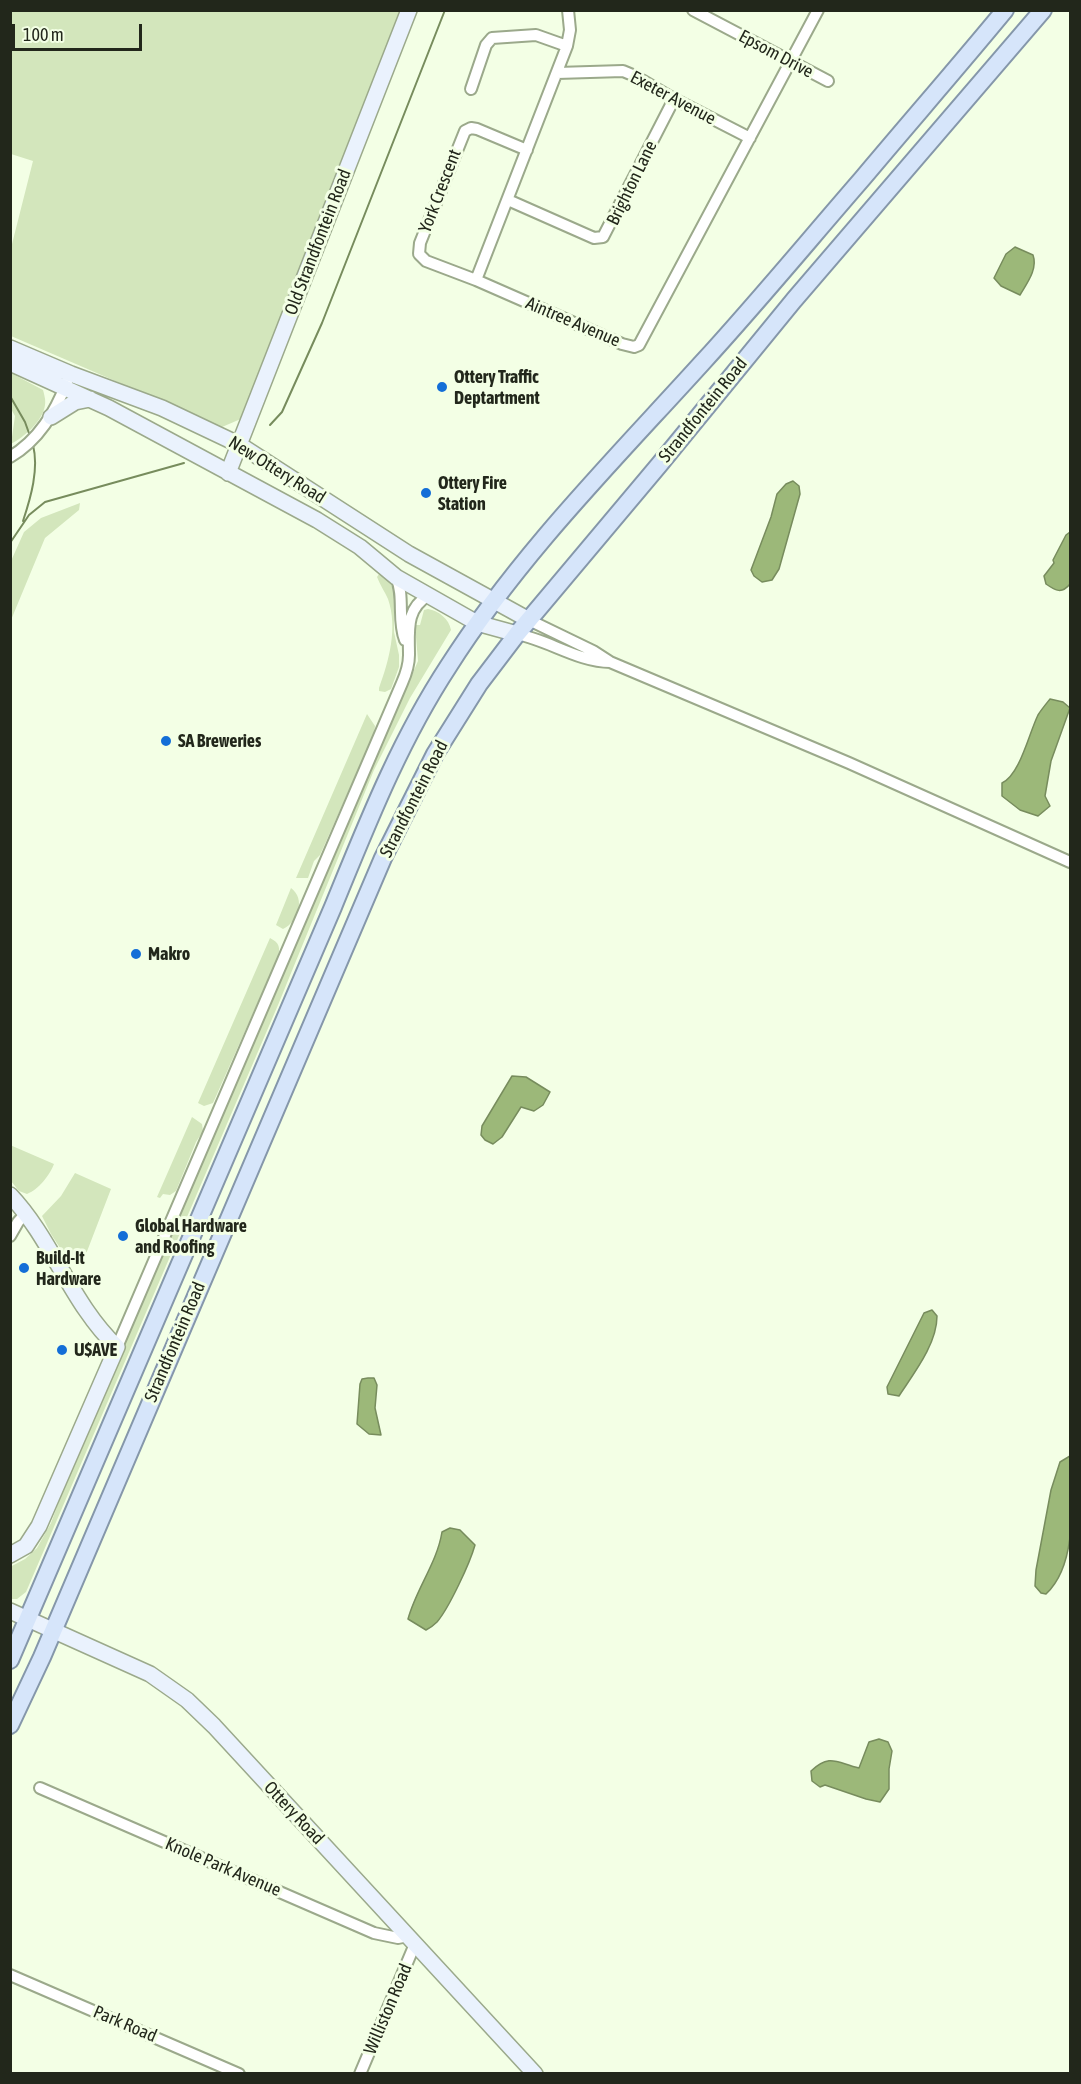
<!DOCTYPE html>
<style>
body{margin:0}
#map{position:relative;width:1081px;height:2084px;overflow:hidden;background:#f3ffe5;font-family:"Asap Condensed",sans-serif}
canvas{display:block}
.frame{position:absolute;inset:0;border:12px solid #22271b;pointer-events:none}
.scale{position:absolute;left:12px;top:24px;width:130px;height:27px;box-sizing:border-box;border:3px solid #22271b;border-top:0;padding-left:8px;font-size:18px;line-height:21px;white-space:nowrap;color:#22271b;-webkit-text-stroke:4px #f3ffe5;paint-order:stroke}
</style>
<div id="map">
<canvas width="1081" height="2084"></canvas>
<div class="frame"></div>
<div class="scale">100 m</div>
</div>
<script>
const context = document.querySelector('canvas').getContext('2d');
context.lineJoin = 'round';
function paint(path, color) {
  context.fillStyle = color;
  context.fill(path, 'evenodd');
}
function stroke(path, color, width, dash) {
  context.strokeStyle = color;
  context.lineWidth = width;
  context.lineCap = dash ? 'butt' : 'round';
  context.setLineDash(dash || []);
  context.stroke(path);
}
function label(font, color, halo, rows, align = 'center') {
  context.font = font + ' "Asap Condensed",sans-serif';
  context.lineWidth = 6;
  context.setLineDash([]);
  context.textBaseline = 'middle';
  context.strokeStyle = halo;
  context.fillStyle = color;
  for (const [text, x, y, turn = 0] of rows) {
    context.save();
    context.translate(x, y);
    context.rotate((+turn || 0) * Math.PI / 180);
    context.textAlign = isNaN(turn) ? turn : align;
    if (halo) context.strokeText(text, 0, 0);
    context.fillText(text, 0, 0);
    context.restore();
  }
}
const green = new Path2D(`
 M11,11H401L243,418L222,427L11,336V248L33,161L11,154Z
 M11,373L43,390C44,394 46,400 45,405C43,421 24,437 11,444L15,416L11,409Z
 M80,503L79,510L45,538L11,620V561L24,532L41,518Z
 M379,574L391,583L394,595V632L399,655V667L391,689L385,692L379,691V688C389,661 398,628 388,599C385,592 380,585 377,577Z
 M428,609C439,611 449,619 451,630L410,698L374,770L278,1005L26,1592L17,1599H11L10,1567L25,1559L37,1548L51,1523L68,1477L178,1218L418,661L415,625H420L424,610Z
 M367,714L375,726L374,734L320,855L314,861L308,878H296Z
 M291,888C306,899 298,922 283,929L276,925Z
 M270,938C280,943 280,948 278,957L213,1103L204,1106L198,1103Z
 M192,1117L202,1124L203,1131L196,1142L176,1191L170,1195L163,1194L160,1198L157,1197Z
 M10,1145L54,1164C50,1175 38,1190 27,1194L19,1191L11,1181Z
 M75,1173L111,1189L86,1254L80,1251L71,1265L51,1234L42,1216L61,1196Z`);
const water = new Path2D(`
 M1015,247L1033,255C1038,269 1027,283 1020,295L1001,286L994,278L1006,254Z
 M793,481L799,486L800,494L779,569L772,580L762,582L754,576L751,570L771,517L777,494L786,484Z
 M1070,532V584C1062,594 1056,591 1046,584L1044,576L1054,563L1053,560L1066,535Z
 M1050,699L1063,702L1070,708L1051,761L1045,796L1050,806L1038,816L1020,810L1002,796V783C1020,775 1029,733 1038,715C1041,710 1046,704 1050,699Z
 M512,1076L526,1077L550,1092L543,1105L534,1111L521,1107L502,1137L493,1144L485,1140L481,1135L482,1126Z
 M932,1310L937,1316C937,1344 914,1373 899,1396L888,1394L887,1387L924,1313Z
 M368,1378H374L377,1385L375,1408L381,1435L369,1434L357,1424L360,1384L362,1379Z
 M1070,1456C1071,1498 1079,1563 1046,1594L1041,1593L1035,1586L1036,1570L1051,1490L1060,1462Z
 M450,1528L460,1530L475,1545C470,1563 449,1608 437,1622C434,1625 430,1628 426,1630L408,1619C416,1589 437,1563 442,1532Z
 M879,1739L888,1742L892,1751L889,1769V1789L880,1802L866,1799L825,1785L820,1787L812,1781L811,1771C830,1753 837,1763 859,1768L869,1742Z`);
const stream = new Path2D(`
 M10,396L25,422L30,436
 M270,425L282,412L322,323L445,10
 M23,521C31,497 39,469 33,445
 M10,543L29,515L45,502L184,463`);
const street = new Path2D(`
 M693,10L828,81
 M557,73L623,71L635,76L674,99L750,138
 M471,89L486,45L492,38L536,35L567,46
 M527,150L477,129L471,128L465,131L420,243L419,254L426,261L476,280L622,344L634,347L639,345L818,10
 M508,200L594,238L603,237L674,99
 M476,280L567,46L570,30L568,10
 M10,457C39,440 55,412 67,382
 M396,577C405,596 397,620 405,640
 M529,620L593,651L610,662L849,763L1070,862
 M517,634C548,640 579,662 610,662
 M10,1236L18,1222L26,1213
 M117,1347L402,683C406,674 409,665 409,655C409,631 405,609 429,595
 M40,1788L374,1933L398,1938L408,1936
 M10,1975L239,2074
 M360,2074L415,1944`);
const secondary = new Path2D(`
 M10,348L71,374L162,408L240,445L409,554L529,620
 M10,363L109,408L317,520L360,547L396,577L477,623L517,634
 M51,417L75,402L90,399
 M228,473L409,10
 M10,1195C52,1239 72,1305 117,1347L39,1526L26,1546L10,1555
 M10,1611L150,1674L187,1700L214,1726L535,2074`);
const primary = new Path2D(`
 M10,1660L333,907C367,824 399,742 448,667C519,555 614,460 702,363C757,303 809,240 862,179C909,123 958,67 1005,10
 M10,1725L42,1657L383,858L435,754L479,684L517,634L659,465L794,300L1043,10`);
const markers = [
 [442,387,6,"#136ed7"],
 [426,493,6,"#136ed7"],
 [166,741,6,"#136ed7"],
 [136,954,6,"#136ed7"],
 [123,1236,6,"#136ed7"],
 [24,1268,6,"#136ed7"],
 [62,1350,6,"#136ed7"]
];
const streetNames = [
 ["Epsom Drive",776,54,28],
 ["Exeter Avenue",673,98,28],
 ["Brighton Lane",632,183,-64],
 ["York Crescent",440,191,-69],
 ["Old Strandfontein Road",318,242,-69],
 ["Aintree Avenue",573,322,23],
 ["Strandfontein Road",703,410,-51],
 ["New Ottery Road",277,470,32],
 ["Strandfontein Road",414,799,-63],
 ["Strandfontein Road",175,1342,-67],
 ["Ottery Road",294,1813,47],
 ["Knole Park Avenue",223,1867,23],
 ["Williston Road",388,2009,-67],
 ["Park Road",125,2024,23]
];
const poiNames = [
 ["Ottery Traffic",454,377],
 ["Deptartment",454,398],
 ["Ottery Fire",438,483],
 ["Station",438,504],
 ["SA Breweries",178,741],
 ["Makro",148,954],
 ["Global Hardware",135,1226],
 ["and Roofing",135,1247],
 ["Build-It",36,1258],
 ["Hardware",36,1279],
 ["U$AVE",74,1350]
];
paint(green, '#d3e6bc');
paint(water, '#9cb879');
stroke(water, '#778c5d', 1.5);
stroke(stream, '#778c5d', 2);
stroke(street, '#9ba98b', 14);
stroke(secondary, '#9ba98b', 18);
stroke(primary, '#8597aa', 20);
stroke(street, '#fff', 10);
stroke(secondary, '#eaf2fd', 15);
stroke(primary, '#d6e5fa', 16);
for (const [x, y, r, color] of markers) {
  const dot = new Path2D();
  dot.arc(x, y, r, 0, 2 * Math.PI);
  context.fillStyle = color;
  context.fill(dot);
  stroke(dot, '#f3ffe5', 2);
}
label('18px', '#22271b', '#f3ffe5', streetNames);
label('bold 18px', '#22271b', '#f3ffe5', poiNames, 'left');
</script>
